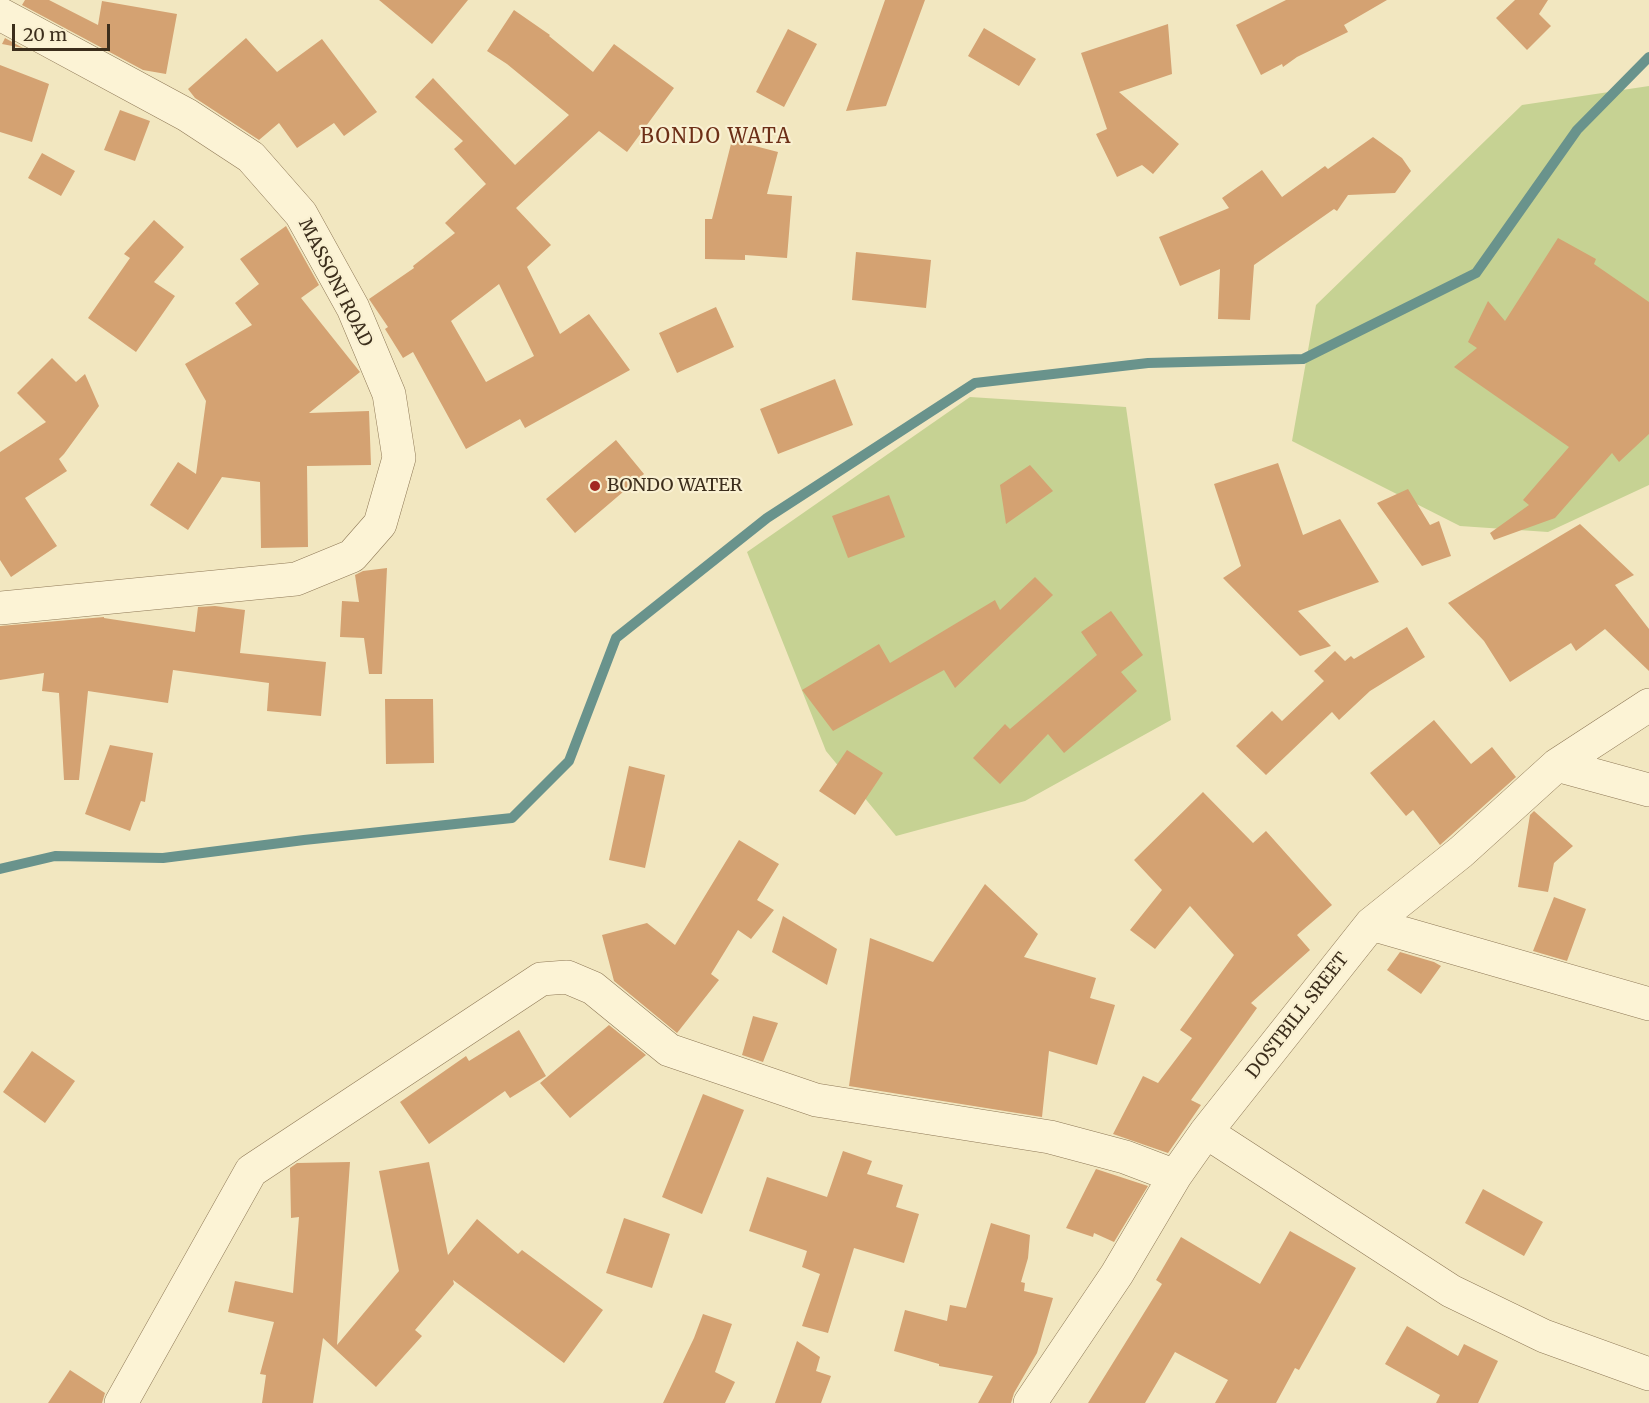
<!DOCTYPE html>
<style>
body{margin:0}
#map{position:relative;width:1649px;height:1403px;overflow:hidden;background:#f2e7c0;font-family:Merriweather,serif}
canvas{display:block}
.scale{position:absolute;left:12px;top:24px;width:98px;height:27px;box-sizing:border-box;border:3px solid #3c2e1c;border-top:0;padding-left:8px;font-size:18px;line-height:21px;white-space:nowrap;color:#3c2e1c;-webkit-text-stroke:4px #f9f0d1;paint-order:stroke}
</style>
<div id="map">
<canvas width="1649" height="1403"></canvas>
<div class="scale">20 m</div>
</div>
<script>
const context = document.querySelector('canvas').getContext('2d');
context.lineJoin = 'round';
function paint(path, color) {
  context.fillStyle = color;
  context.fill(path, 'evenodd');
}
function stroke(path, color, width, dash) {
  context.strokeStyle = color;
  context.lineWidth = width;
  context.lineCap = dash ? 'butt' : 'round';
  context.setLineDash(dash || []);
  context.stroke(path);
}
function label(font, color, halo, rows, align = 'center') {
  context.font = font + ' Merriweather,serif';
  context.lineWidth = 4.5;
  context.setLineDash([]);
  context.textBaseline = 'middle';
  context.strokeStyle = halo;
  context.fillStyle = color;
  for (const [text, x, y, turn = 0] of rows) {
    context.save();
    context.translate(x, y);
    context.rotate((+turn || 0) * Math.PI / 180);
    context.textAlign = isNaN(turn) ? turn : align;
    if (halo) context.strokeText(text, 0, 0);
    context.fillText(text, 0, 0);
    context.restore();
  }
}
const green = new Path2D(`
 M1649,86V485L1548,532L1460,526L1292,441L1316,305L1522,105Z
 M970,397L1126,407L1171,720L1025,801L896,836L826,751L747,552Z`);
const stream = new Path2D(`
 M0,869L55,856L163,858L304,840L512,818L569,761L616,638L767,518L975,383L1148,363L1303,359L1476,273L1577,130L1649,57`);
const building = new Path2D(`
 M25,0H49L98,25L102,1L177,14L166,74L143,70L22,5Z
 M379,0H468L432,44Z
 M885,0H925L886,106L846,111Z
 M1286,0H1387L1344,25L1348,32L1297,57L1283,67L1282,64L1261,75L1236,25Z
 M1515,0H1548L1539,14L1551,26L1527,50L1496,18Z
 M514,10L550,35L549,36L593,72L614,44L674,88L627,152L599,131L516,208L551,245L527,267L560,334L589,314L630,370L525,428L520,419L466,449L413,352L403,358L385,329L388,327L369,299L414,268L413,266L455,233L445,223L486,184L454,149L463,141L415,97L433,78L515,165L569,115L507,64L487,51ZM499,284L534,356L486,382L451,321Z
 M1168,24L1172,74L1119,92L1179,144L1153,174L1142,165L1117,177L1096,134L1107,129L1081,53Z
 M984,28L1036,59L1019,86L968,56Z
 M788,29L817,44L784,107L756,92Z
 M5,38L23,48L2,44Z
 M246,38L277,72L322,39L377,112L344,136L334,123L297,148L279,123L259,140L195,98L188,89Z
 M0,65L49,84L32,142L0,132Z
 M120,110L150,121L135,161L104,150Z
 M1373,137L1402,158L1411,171L1395,193L1348,195L1337,211L1334,209L1254,265L1250,320L1218,319L1220,269L1180,286L1159,237L1229,208L1222,198L1262,170L1282,197L1325,166L1328,169Z
 M732,140L778,152L767,194L792,196L787,258L745,255V260L705,259V219H712Z
 M42,153L75,171L61,196L28,178Z
 M154,220L184,247L154,282L175,296L136,352L88,318L130,258L124,254Z
 M286,226L319,285L301,298L360,372L309,413L369,411L371,465L307,466L308,547L261,548L260,482L222,477L188,530L150,505L178,462L196,474L206,401L185,364L252,325L235,303L259,284L240,259Z
 M1558,238L1596,259L1594,264L1649,302V434L1619,462L1612,453L1555,518L1494,540L1490,533L1529,505L1523,500L1569,447L1454,367L1477,348L1468,342L1488,301L1505,321Z
 M856,252L931,260L926,308L852,300Z
 M716,307L734,347L677,373L659,333Z
 M52,358L76,382L85,374L99,406L64,454L59,459L67,471L25,498L57,546L11,577L0,560V452L46,422L17,393Z
 M835,379L853,425L778,454L760,409Z
 M616,440L644,474L575,533L546,499Z
 M1278,463L1303,535L1340,519L1379,582L1298,611L1331,646L1300,656L1223,578L1241,566L1214,484Z
 M1030,465L1053,491L1006,524L1000,485Z
 M1408,489L1430,525L1439,521L1451,556L1422,566L1377,503Z
 M889,495L905,537L848,558L832,516Z
 M1580,524L1634,575L1615,585L1649,629V671L1605,629L1576,651L1571,643L1510,682L1484,641L1448,603Z
 M387,568L382,674H369L364,638L340,637L342,601L359,602L355,575L363,571Z
 M1035,577L1053,595L955,688L944,670L833,731L802,690L879,644L890,663L995,600L1000,610Z
 M215,606L245,610L240,653L326,662L321,716L267,711L269,683L173,670L168,703L88,691L79,780H64L59,693L42,691L44,673L0,680V626L104,617V618L195,632L198,607Z
 M1111,611L1143,655L1121,672L1137,691L1064,753L1048,734L1000,784L973,758L1005,724L1010,729L1097,655L1081,632Z
 M1407,627L1425,657L1370,691L1339,720L1332,712L1266,775L1236,746L1272,711L1282,721L1324,681L1314,671L1335,651L1345,661L1351,656L1354,659Z
 M385,699H433L434,763L386,764Z
 M1434,720L1471,764L1492,747L1516,777L1440,845L1413,810L1406,816L1370,773Z
 M110,745L153,753L145,802L141,801L130,831L85,814Z
 M847,750L883,773L855,815L819,791Z
 M629,766L665,775L645,868L609,860Z
 M1203,792L1253,843L1266,831L1332,905L1297,935L1310,950L1251,1003L1257,1008L1191,1100L1201,1105L1168,1153L1113,1134L1143,1076L1158,1083L1192,1038L1180,1030L1234,955L1190,906L1155,949L1130,930L1162,890L1134,860Z
 M1534,811L1573,846L1554,863L1548,892L1518,887L1530,815Z
 M739,840L779,864L757,900L774,910L751,939L738,930L711,974L719,980L677,1033L614,981L602,935L647,923L675,945Z
 M985,884L1038,934L1024,957L1096,978L1090,998L1115,1005L1097,1065L1049,1051L1042,1117L849,1086L870,938L933,962Z
 M1554,897L1586,909L1567,961L1533,951Z
 M783,916L837,949L827,985L772,952Z
 M1400,952L1434,962L1441,966L1421,994L1387,970Z
 M753,1016L778,1023L763,1062L742,1055Z
 M609,1025L646,1055L570,1118L540,1083Z
 M519,1030L546,1076L510,1098L505,1091L429,1144L400,1102L466,1056L469,1061Z
 M32,1051L75,1081L45,1123L3,1092Z
 M703,1094L744,1110L702,1214L662,1197Z
 M843,1151L872,1161L867,1174L903,1185L896,1207L919,1214L904,1263L854,1248L828,1333L802,1326L820,1274L802,1267L807,1251L749,1231L767,1177L827,1197Z
 M350,1162L337,1345L399,1271L379,1171L429,1162L448,1255L477,1219L518,1254L522,1250L603,1310L564,1363L453,1280L454,1284L415,1330L422,1336L376,1387L323,1338L313,1403H262L266,1375L260,1374L274,1322L228,1312L235,1281L293,1293L299,1217L291,1218L290,1168L297,1163Z
 M1096,1169L1148,1186L1114,1242L1094,1233L1093,1237L1066,1228Z
 M1483,1189L1543,1222L1524,1256L1465,1223Z
 M624,1218L670,1234L652,1288L606,1273Z
 M991,1223L1030,1235L1028,1258L1021,1282L1025,1283L1024,1291L1053,1298L1037,1353L1014,1393L1011,1403H978L993,1376L939,1366V1364L894,1351L905,1310L947,1321L950,1305L966,1308Z
 M1290,1231L1356,1268L1299,1370L1295,1368L1276,1403H1215L1228,1380L1175,1352L1145,1403H1088L1162,1284L1156,1280L1181,1237L1260,1284Z
 M703,1314L732,1324L715,1372L735,1382L725,1403H663L694,1338Z
 M1407,1326L1458,1356L1464,1344L1498,1361L1478,1403H1436L1440,1395L1385,1364Z
 M797,1341L820,1357L816,1371L831,1376L821,1403H775Z
 M70,1370L105,1393L102,1403H48Z`);
const minor = new Path2D(`
 M0,14L187,115L251,157L301,214L353,308L389,394L399,458L380,524L352,556L296,579L0,608
 M1557,765L1649,790
 M1371,924L1649,1004
 M1206,1132L1451,1291L1544,1336L1649,1374
 M121,1403L251,1171L541,979L567,977L593,988L669,1050L816,1100L1050,1137L1125,1157L1175,1176
 M1030,1403L1117,1274L1175,1176L1206,1132L1371,924L1461,852L1557,765L1649,705`);
const markers = [
 [595,486,6,"#a32820"]
];
const streetNames = [
 ["MASSONI ROAD",335,283,63],
 ["DOSTBILL SREET",1298,1016,-52]
];
const poiNames = [
 ["BONDO WATER",607,486]
];
const neighbourhoodNames = [
 ["BONDO WATA",716,137]
];
paint(green, '#c6d293');
stroke(stream, '#69938c', 10);
paint(building, '#d4a272');
stroke(minor, '#8e7856', 34);
stroke(minor, '#fcf3d5', 33);
for (const [x, y, r, color] of markers) {
  const dot = new Path2D();
  dot.arc(x, y, r, 0, 2 * Math.PI);
  context.fillStyle = color;
  context.fill(dot);
  stroke(dot, '#f9f0d1', 2);
}
label('18px', '#3c2e1c', '#f9f0d1', streetNames);
label('18px', '#3c2e1c', '#f9f0d1', poiNames, 'left');
context.letterSpacing = '1.5px';
label('20px', '#6d2f17', '#f9f0d1', neighbourhoodNames);
context.letterSpacing = '0px';
</script>
